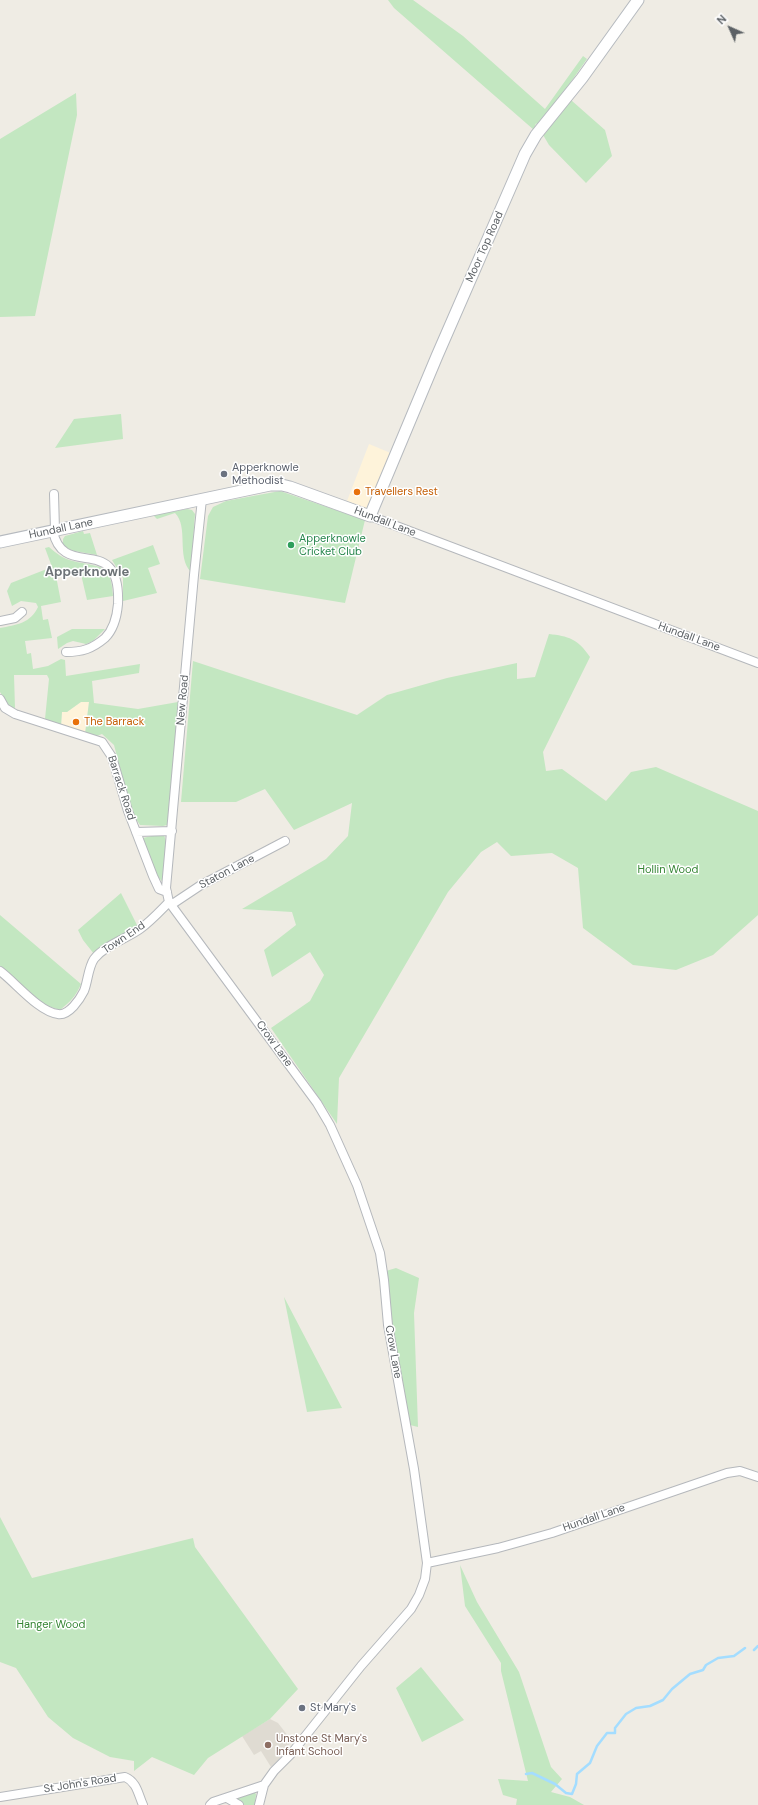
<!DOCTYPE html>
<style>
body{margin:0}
#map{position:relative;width:758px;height:1805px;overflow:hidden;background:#efece4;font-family:"DM Sans",sans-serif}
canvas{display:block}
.north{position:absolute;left:710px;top:8px;width:40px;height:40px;-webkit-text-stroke:3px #fff;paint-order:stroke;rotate:315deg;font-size:11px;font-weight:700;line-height:16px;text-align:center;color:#5c6165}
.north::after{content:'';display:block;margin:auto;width:14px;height:18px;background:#5c6165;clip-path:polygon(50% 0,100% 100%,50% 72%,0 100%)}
</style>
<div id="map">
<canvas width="758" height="1805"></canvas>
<div class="north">N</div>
</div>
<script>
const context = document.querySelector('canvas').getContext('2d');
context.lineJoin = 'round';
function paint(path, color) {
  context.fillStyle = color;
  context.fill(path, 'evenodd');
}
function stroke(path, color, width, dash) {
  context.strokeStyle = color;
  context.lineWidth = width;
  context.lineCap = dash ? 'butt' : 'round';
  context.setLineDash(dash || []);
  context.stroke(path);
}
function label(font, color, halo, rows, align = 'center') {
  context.font = font + ' "DM Sans",sans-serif';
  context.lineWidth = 3;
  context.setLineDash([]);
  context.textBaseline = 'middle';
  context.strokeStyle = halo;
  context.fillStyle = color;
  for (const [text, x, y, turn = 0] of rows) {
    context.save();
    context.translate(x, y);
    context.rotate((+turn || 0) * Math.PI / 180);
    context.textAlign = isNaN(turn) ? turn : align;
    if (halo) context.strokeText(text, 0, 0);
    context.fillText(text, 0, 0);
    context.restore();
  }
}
const commercial = new Path2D(`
 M369,444L393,454L368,509L347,501Z
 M81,702H89L85,734L61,726L62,712H67Z`);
const education = new Path2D(`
 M270,1719L278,1723L292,1741L286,1748L284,1754L271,1767L261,1751L254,1755L242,1736Z`);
const green = new Path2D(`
 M388,0H413L463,36L545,109L583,56L587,59L563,93L605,130L612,156L586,183L549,145L536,123L534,130L394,8Z
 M76,93L77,115L35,316L0,317V139Z
 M121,414L123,439L55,448L74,419Z
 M280,491L365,520L345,603L200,579L208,516L213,507L226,501Z
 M187,509L192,510L195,514L191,572C176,557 189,527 175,513L157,519L153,515Z
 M83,531L84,534L90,533L97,555L69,550L63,544V539L65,536Z
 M153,545L160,564L148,568L157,593L123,601V578L112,560Z
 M49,547C56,553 63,559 73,561C99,568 111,561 113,596L87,600L80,570L56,576L61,602L41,606L43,620L48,619L52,638L25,641L27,654L31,653L33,669L48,666L61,659L65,660L66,676L140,664L139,673L92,681L94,703L138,709L178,702L169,819L167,825L163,826L140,825L136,819L126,791L114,745L102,734L97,736L85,734L89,702H81L67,712H62L61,726L45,719L49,679L47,675H14L15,708L9,707L0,692V628C16,625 31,623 38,607L36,603L21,601L12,606L7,591L11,583L52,567L45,548Z
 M72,629H105L93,641L86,644L73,641L67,643L58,649L57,637Z
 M549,634C568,636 578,639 590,657L543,752L546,771L562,769L606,801L631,772L656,767L758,811V915L713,955L676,970L633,965L583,928L578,868L552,853L511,856L497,842L481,852L448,892L339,1078L337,1124L271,1028L310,1001L324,975L310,952L272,977L264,950L296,925L292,912L242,909L326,859L348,836L352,803L294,830L265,789L236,802H181L193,661L357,715L387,695L447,678L517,663V679L535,677Z
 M160,834L164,835L166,841L164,879L162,881L156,876L143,838Z
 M121,893L138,927L94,954L83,940L78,930Z
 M0,915L81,984C76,996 70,1002 60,1010L45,1005L0,966Z
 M396,1268L419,1278L414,1313L418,1427L410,1425L397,1365L386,1271Z
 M284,1297L342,1408L307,1412Z
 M0,1517L32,1578L193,1538L195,1547L298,1689L270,1719L208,1758L194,1775L152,1757L134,1771V1761L110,1757L73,1738L48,1717L16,1668L0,1662Z
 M460,1565L477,1602L519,1672L551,1767L562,1779L551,1792L570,1797L584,1805H516L517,1799L503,1795L498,1779L528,1781L501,1671V1663L465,1606Z
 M421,1667L464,1720L422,1742L396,1688Z
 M254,1792L256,1794L255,1805H243L237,1800L238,1798Z`);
const stream = new Path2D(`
 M754,1650L758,1646
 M526,1774L532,1773L555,1784L566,1793L572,1794L576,1784L577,1774L590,1763L597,1746L607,1733H615V1728L626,1714L636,1708L650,1706L663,1700L672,1689L690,1674L703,1670L706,1665L718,1658L734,1656L745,1648`);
const street = new Path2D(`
 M54,494L55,530
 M202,499L194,575L166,888L169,902L317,1103L330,1125L357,1185L380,1253L384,1280L388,1325L414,1469L427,1563L425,1579L419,1595L411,1609L361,1666L291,1754L274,1771L264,1785L259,1805
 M370,516L758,663
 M53,531C63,582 121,530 118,604C117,616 114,629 105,638C92,649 82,652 66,652
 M0,621L15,618L22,612
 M0,699L5,708L15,714L102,742L112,757L128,811L153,876L159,889L167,892
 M136,832L172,831
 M171,905L201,885L285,841
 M0,971C15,982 39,1012 58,1014C69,1016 80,999 84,991C88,981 88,968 94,959C105,945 126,939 140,929C151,921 160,911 169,902
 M427,1563L498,1548L552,1533L727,1473L740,1471L758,1477
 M0,1797L125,1777C137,1782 138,1794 143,1805
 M227,1798L239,1805
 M210,1805L213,1802L264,1785`);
const secondary = new Path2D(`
 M0,542L270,485H282L290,487L370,516L437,356L525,154L536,135L582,78L638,0`);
const markers = [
 [224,474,4,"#6b7280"],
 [357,492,4,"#e8710a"],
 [291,545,4,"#2e9e5b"],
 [76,722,4,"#e8710a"],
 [302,1708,4,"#6b7280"],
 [268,1745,4,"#8d6e63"]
];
const streetNames = [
 ["Moor Top Road",485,247,-66],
 ["Hundall Lane",385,522,21],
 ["Hundall Lane",61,529,-12],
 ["Hundall Lane",689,637,20],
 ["New Road",183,700,-85],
 ["Barrack Road",121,788,72],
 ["Staton Lane",227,872,-28],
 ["Town End",124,938,-34],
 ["Crow Lane",274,1044,54],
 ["Crow Lane",393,1352,80],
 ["Hundall Lane",594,1518,-19],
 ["St John's Road",80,1784,-9]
];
const worshipNames = [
 ["Apperknowle",232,468],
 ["Methodist",232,481],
 ["St Mary's",310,1708]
];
const foodNames = [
 ["Travellers Rest",365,492],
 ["The Barrack",84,722]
];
const leisureNames = [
 ["Apperknowle",299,539],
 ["Cricket Club",299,552]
];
const parkNames = [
 ["Hollin Wood",668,870],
 ["Hanger Wood",51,1625]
];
const educationNames = [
 ["Unstone St Mary's",276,1739],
 ["Infant School",276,1752]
];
const quarterNames = [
 ["Apperknowle",87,573]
];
paint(commercial, '#fef3da');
paint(education, '#dfdbd2');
paint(green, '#c3e7c1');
stroke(stream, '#a4ddff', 2.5);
stroke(street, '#b5b8bc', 10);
stroke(secondary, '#b6babf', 13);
stroke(street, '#fff', 8);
stroke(secondary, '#fff', 11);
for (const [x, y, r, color] of markers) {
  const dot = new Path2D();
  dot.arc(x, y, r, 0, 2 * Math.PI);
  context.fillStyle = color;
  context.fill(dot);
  stroke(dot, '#fff', 1.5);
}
label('11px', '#5c6165', '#fff', streetNames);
label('11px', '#5b616d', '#fff', worshipNames, 'left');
label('11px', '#c56008', '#fff', foodNames, 'left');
label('11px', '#27864d', '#fff', leisureNames, 'left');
label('11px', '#358534', '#fff', parkNames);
label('11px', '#785e54', '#fff', educationNames, 'left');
label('bold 13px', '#6d7377', '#fff', quarterNames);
</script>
